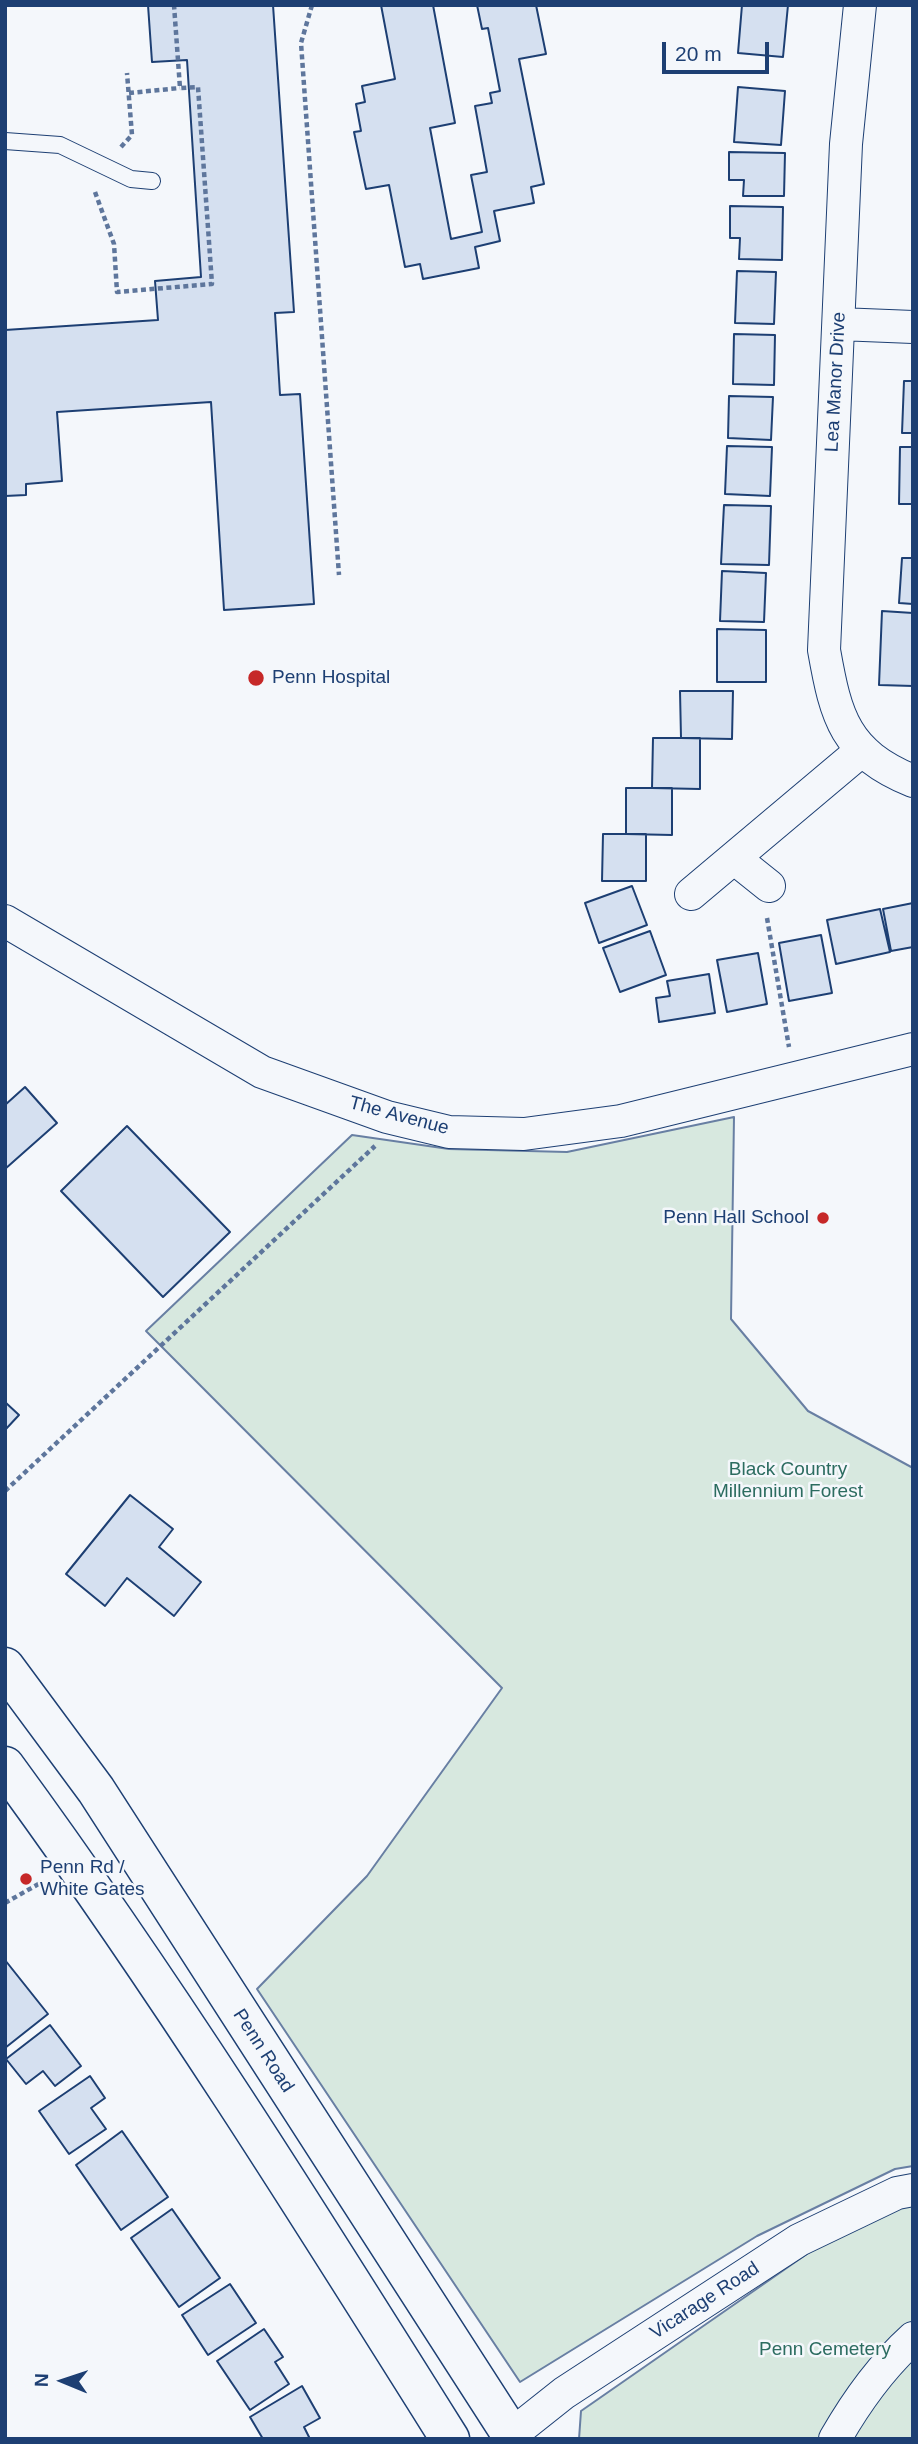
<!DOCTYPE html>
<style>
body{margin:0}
#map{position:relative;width:918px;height:2444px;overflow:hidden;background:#f4f7fb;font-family:Helvetica,sans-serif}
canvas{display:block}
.frame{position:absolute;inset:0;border:7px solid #1d3f73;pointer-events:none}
.north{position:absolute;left:28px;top:2346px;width:70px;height:70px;-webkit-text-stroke:5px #f4f7fb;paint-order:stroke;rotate:272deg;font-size:19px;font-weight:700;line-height:28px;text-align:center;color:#1d3f73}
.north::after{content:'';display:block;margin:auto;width:24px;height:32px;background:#1d3f73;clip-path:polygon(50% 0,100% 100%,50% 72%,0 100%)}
.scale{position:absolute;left:662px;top:42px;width:107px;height:32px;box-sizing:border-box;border:4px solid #1d3f73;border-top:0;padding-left:9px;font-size:21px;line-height:24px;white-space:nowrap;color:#1d3f73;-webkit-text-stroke:5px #f4f7fb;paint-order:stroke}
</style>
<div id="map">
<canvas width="918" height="2444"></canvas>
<div class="frame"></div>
<div class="north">N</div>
<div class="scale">20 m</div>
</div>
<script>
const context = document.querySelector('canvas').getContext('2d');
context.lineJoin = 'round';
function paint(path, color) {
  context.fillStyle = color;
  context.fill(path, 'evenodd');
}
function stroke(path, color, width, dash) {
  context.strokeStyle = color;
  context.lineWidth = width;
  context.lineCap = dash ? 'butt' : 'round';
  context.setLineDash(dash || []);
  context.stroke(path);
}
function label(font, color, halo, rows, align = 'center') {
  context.font = font + ' Helvetica,sans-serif';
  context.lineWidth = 5;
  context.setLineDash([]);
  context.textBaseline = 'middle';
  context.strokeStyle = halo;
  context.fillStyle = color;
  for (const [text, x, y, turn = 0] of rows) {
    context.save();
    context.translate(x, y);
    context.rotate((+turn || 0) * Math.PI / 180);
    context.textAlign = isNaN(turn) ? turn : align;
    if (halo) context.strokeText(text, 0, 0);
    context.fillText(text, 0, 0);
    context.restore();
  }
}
const green = new Path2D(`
 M734,1117L731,1319L808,1411L913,1468V2166L895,2169L757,2236L520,2382L257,1989L367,1876L502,1688L146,1331L352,1135L449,1149L567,1152Z
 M913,2200V2439H579L581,2411L827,2240Z`);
const building = new Path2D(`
 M148,5H273L294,312L275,313L280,395L300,394L314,604L224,610L211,402L57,412L62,481L26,484V495L5,496V330L158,320L155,281L201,277L187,60L152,62Z
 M381,5H433L455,123L430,128L451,239L482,232L471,175L487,172L475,106L492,103L490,93L500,91L488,28L482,29L477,5H536L546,54L519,59L544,184L531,187L534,203L494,211L500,241L475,247L479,268L423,279L420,264L405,267L389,185L366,189L354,132L361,131L356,104L365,102L362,86L395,79Z
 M742,5H788L783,57L738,53Z
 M738,87L785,91L781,145L734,142Z
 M729,152L785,153L784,196H743L744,180H729Z
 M730,206L783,207L782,260L739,259L740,238H730Z
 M737,271L776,272L774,324L735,323Z
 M734,334L775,335L774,385L733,384Z
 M904,381H913V433H902Z
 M729,396L773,397L771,440L728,438Z
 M727,446L772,447L770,496L725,494Z
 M900,447H913V504H899Z
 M724,505L771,506L769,565L721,564Z
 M902,558H913V604L899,603Z
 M722,571L766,573L764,622L720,621Z
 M882,611L913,613V686L879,685Z
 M717,629L766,630V682H717Z
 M680,691H733L732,739L681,738Z
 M653,738H700V789L652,788Z
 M626,788H672V835L626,834Z
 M603,834H646V881H602Z
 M632,886L647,925L599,943L585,903Z
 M913,903V947L891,951L883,909Z
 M880,909L890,952L836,964L827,920Z
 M650,931L666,975L620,992L603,948Z
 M821,935L832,993L789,1001L779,943Z
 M758,953L767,1004L727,1012L717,960Z
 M709,974L715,1013L659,1022L656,998L670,996L667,981Z
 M25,1087L57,1123L5,1169V1105Z
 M127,1126L230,1232L163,1297L61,1191Z
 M5,1402L19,1415L5,1430Z
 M130,1495L173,1529L159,1547L201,1582L174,1616L127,1578L105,1606L66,1574Z
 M5,1960L48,2014L5,2048Z
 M50,2025L81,2066L55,2086L43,2071L26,2084L6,2059Z
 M90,2076L105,2098L91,2108L106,2129L69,2154L39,2111Z
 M122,2131L168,2197L121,2230L76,2165Z
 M172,2209L220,2278L179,2307L131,2238Z
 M230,2284L256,2323L208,2355L182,2315Z
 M264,2329L283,2357L275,2362L289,2384L250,2410L217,2361Z
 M302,2386L320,2418L304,2427L310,2439H263L250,2417Z`);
const path = new Path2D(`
 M312,5L301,43L339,575
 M129,93L180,88
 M121,147L132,135L127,73
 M95,192L114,244L117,292L212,284L198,87L180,88L174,5
 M767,918L789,1047
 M5,1491L375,1146
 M5,1903L42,1882`);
const service = new Path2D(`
 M5,141L60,145L131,179L152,181`);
const minor = new Path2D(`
 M860,5L846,144L824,650C836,718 845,753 913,781
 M839,324L913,327
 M734,858L769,886
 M691,894L861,751
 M5,921L262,1072L387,1117L449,1132L524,1134L621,1121L913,1049
 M506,2439L564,2393L799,2240L897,2193L913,2190
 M835,2439C856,2402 881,2367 913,2338`);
const trunk = new Path2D(`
 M5,1667L96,1790L514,2439
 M5,1766C164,1983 307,2211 450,2439`);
const markers = [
 [256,678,9,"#c62828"],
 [823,1218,7,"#c62828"],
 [26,1879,7,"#c62828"]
];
const streetNames = [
 ["Lea Manor Drive",836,382,-87],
 ["The Avenue",399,1116,15],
 ["Penn Road",263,2051,57],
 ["Vicarage Road",705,2301,-33]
];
const poiNames = [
 ["Penn Hospital",272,678],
 ["Penn Hall School",809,1218,"right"],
 ["Penn Rd /",40,1868],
 ["White Gates",40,1890]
];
const parkNames = [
 ["Black Country",788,1470],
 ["Millennium Forest",788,1492],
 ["Penn Cemetery",825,2350]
];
paint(green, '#d7e8df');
stroke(green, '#687fa3', 2);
paint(building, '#d5e0f0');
stroke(building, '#1d3f73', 2);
stroke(service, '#1d3f73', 18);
stroke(minor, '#1d3f73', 34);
stroke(trunk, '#1d3f73', 41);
stroke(path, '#5e769c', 4.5, [5, 3.5]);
stroke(service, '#f4f7fb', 16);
stroke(minor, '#f4f7fb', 32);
stroke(trunk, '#f4f7fb', 38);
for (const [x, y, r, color] of markers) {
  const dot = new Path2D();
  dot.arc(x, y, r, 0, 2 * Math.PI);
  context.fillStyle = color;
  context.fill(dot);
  stroke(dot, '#f4f7fb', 2.5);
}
label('19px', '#1d3f73', '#f4f7fb', streetNames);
label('19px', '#1d3f73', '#f4f7fb', poiNames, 'left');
label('19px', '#2c6c60', '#f4f7fb', parkNames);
</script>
